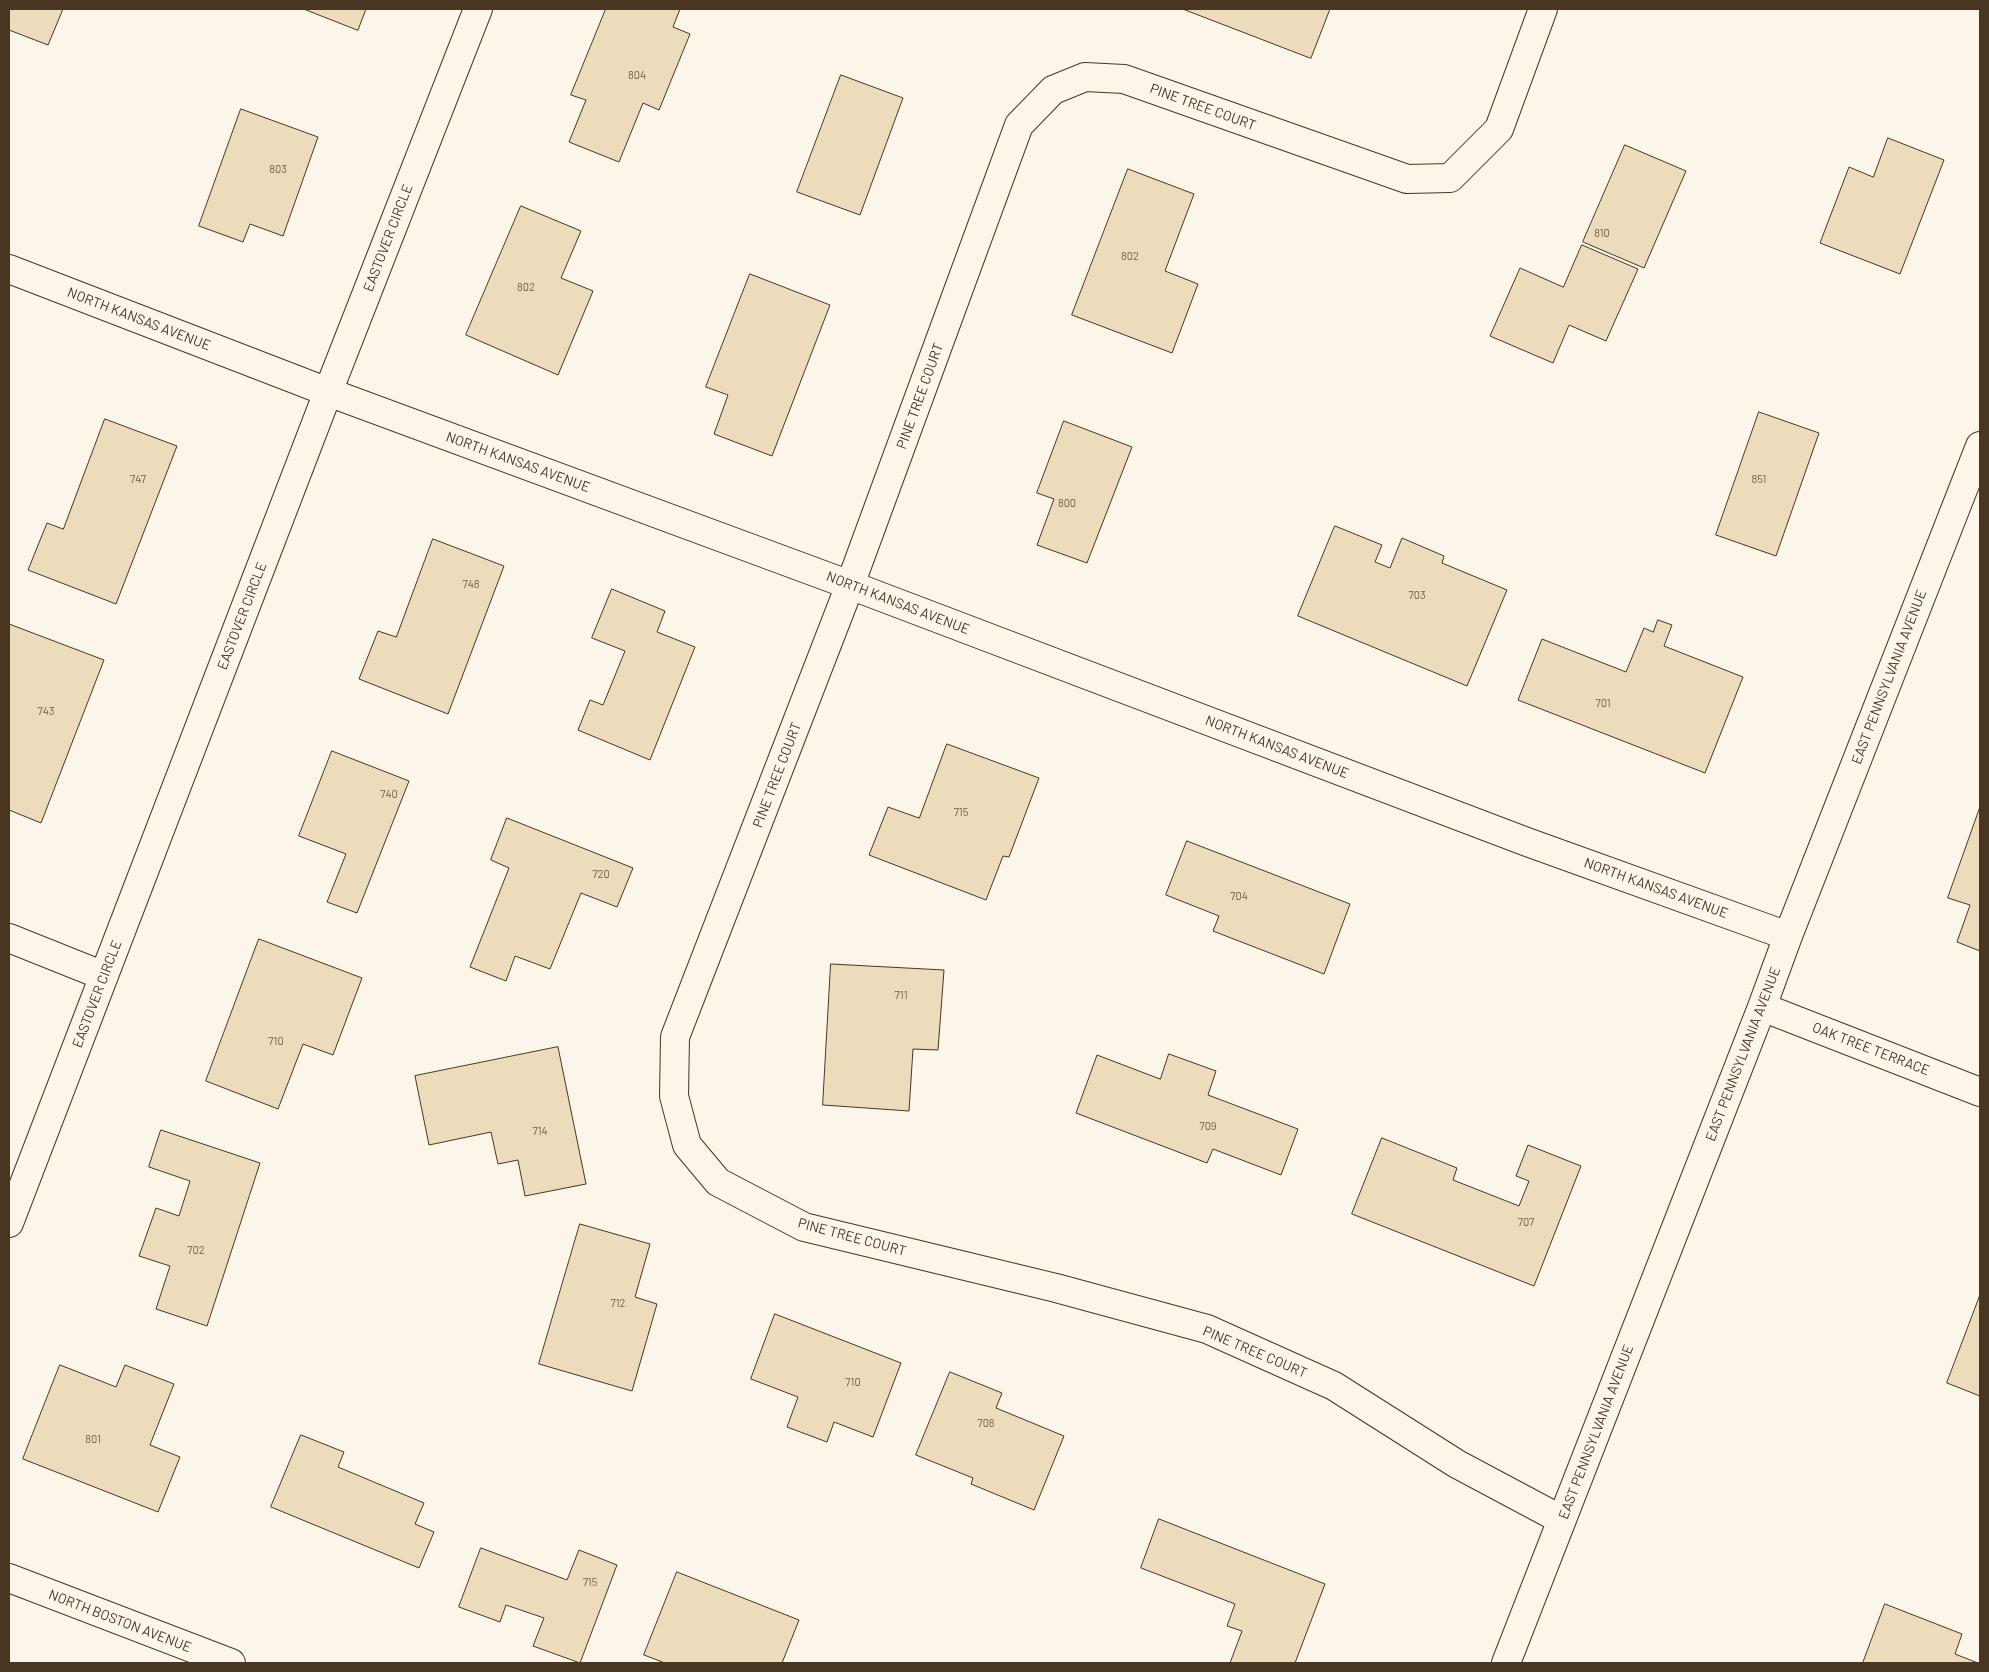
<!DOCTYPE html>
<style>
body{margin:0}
#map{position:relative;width:1989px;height:1672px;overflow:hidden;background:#fbf6e9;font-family:Barlow,sans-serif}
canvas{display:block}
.frame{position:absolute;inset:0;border:10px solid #4a3520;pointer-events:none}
</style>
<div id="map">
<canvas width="1989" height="1672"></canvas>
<div class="frame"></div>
</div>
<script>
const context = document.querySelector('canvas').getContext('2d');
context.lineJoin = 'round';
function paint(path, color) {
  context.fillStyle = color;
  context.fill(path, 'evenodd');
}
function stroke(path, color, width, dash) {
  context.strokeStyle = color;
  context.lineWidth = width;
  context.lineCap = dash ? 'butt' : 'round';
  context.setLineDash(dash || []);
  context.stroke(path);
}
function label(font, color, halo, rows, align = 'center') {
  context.font = font + ' Barlow,sans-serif';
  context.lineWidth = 4;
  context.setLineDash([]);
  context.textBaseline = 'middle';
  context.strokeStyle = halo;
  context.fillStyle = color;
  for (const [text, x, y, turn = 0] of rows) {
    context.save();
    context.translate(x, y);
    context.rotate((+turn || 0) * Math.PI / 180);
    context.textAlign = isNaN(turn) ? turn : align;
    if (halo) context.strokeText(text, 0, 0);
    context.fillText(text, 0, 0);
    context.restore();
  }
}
const building = new Path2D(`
 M9,9H63L48,45L9,30Z
 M304,9H366L358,30Z
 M606,9H680L673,27L690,34L659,110L643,103L619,162L569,142L586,100L571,95Z
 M1183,9H1330L1311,58Z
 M841,75L903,98L860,215L797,192Z
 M241,109L318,137L283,236L250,224L243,242L199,226Z
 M1888,138L1944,160L1900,274L1820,243L1849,167L1873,177Z
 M1625,145L1686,171L1644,268L1583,242Z
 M1128,169L1194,194L1165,271L1198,284L1172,353L1072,315Z
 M521,206L581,231L561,278L593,291L558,375L466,335Z
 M1582,245L1638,269L1606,341L1569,325L1553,363L1490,336L1520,268L1563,287Z
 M750,274L830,305L772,456L714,434L728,395L706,387Z
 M1759,412L1819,433L1776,556L1716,535Z
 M105,419L177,446L116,604L28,570L47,523L63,529Z
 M1064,421L1132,447L1087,563L1037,545L1054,499L1037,493Z
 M1335,526L1382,545L1375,562L1390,568L1402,538L1444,556L1442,563L1507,590L1467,686L1298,616Z
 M433,539L504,566L448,714L359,679L378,631L396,637Z
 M612,589L665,611L657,632L695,647L650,760L578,730L590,700L603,705L625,651L592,638Z
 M1658,620L1672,625L1664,646L1743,677L1705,773L1518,700L1542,639L1626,672L1644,628L1653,632Z
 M9,624L104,660L41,823L9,810Z
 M947,744L1039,778L1009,857L1003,856L986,900L869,855L888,807L919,818Z
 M332,751L409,781L357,913L327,902L346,854L299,836Z
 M1980,807V951L1957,942L1970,905L1948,898Z
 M507,818L633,868L617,907L581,893L550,969L515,956L506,981L470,967L509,868L491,860Z
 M1187,841L1350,904L1324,974L1213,931L1219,916L1166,895Z
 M259,939L362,978L333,1055L303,1044L278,1109L206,1081Z
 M831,964L944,970L938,1050L913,1049L909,1111L823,1105Z
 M558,1047L586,1184L525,1196L518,1160L498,1164L491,1132L429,1145L415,1076Z
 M1169,1054L1216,1071L1208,1095L1298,1129L1281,1175L1213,1149L1207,1163L1076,1113L1097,1055L1160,1079Z
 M161,1130L260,1163L207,1326L156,1309L170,1266L139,1256L156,1208L179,1216L190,1181L149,1167Z
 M1382,1138L1457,1168L1453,1180L1519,1206L1529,1181L1516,1176L1528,1145L1581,1166L1534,1286L1352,1214Z
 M580,1224L650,1244L635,1297L657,1304L632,1391L539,1364Z
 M1980,1295V1396L1947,1383Z
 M775,1314L901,1363L873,1437L834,1422L827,1442L787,1427L798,1397L751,1379Z
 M60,1365L116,1387L125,1365L174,1384L150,1445L180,1457L158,1512L23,1459Z
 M950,1372L1002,1393L996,1408L1064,1436L1034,1510L971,1484L973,1478L916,1455Z
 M301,1435L344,1452L338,1467L424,1503L415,1524L434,1532L419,1568L271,1507Z
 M1159,1519L1325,1584L1295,1663H1230L1242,1631L1227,1626L1235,1604L1141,1568Z
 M481,1548L567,1580L579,1550L617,1565L580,1663L533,1646L544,1618L506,1605L500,1622L459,1607Z
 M677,1572L799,1620L782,1663H665L644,1655Z
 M1885,1604L1962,1634L1955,1654L1978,1663H1863Z`);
const street = new Path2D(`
 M1543,9L1499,129L1450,178L1407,179L1124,79L1085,77L1053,90L1019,125L850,585L675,1037L674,1096L687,1145L718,1182L804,1227L1056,1288L1207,1329L1334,1386L1457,1464L1562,1520
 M9,269L328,392L850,585L1527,842L1788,936
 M9,938L104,976
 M1762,1007L1980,1092
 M9,1223L328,392L478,9
 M1506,1663L1762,1007L1788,936L1980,446`);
const secondary = new Path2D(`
 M9,1578L231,1663`);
const numberNames = [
 ["804",637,75],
 ["803",278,169],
 ["810",1602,233],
 ["802",1130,256],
 ["802",526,287],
 ["747",138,479],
 ["851",1759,479],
 ["800",1067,503],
 ["748",471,584],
 ["703",1417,595],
 ["701",1603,703],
 ["743",46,711],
 ["740",389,794],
 ["715",961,812],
 ["720",601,874],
 ["704",1239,896],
 ["711",901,995],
 ["710",276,1041],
 ["709",1208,1126],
 ["714",540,1131],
 ["707",1526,1222],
 ["702",196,1250],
 ["712",618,1303],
 ["710",853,1382],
 ["708",986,1423],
 ["801",93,1439],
 ["715",590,1582]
];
const streetNames = [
 ["PINE TREE COURT",1203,107,20],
 ["EASTOVER CIRCLE",388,238,-69],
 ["NORTH KANSAS AVENUE",139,319,21],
 ["PINE TREE COURT",920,396,-70],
 ["NORTH KANSAS AVENUE",518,462,20],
 ["NORTH KANSAS AVENUE",898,603,21],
 ["EASTOVER CIRCLE",242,616,-69],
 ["EAST PENNSYLVANIA AVENUE",1889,677,-69],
 ["NORTH KANSAS AVENUE",1277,747,21],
 ["PINE TREE COURT",777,775,-69],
 ["NORTH KANSAS AVENUE",1656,888,20],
 ["EASTOVER CIRCLE",97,994,-69],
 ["OAK TREE TERRACE",1871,1049,21],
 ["EAST PENNSYLVANIA AVENUE",1743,1054,-69],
 ["PINE TREE COURT",852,1237,15],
 ["PINE TREE COURT",1255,1352,23],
 ["EAST PENNSYLVANIA AVENUE",1596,1432,-69],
 ["NORTH BOSTON AVENUE",120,1621,21]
];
paint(building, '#ecdcbc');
stroke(building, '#4a3520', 1);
stroke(street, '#4a3520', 30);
stroke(secondary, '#4a3520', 30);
stroke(street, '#fbf6e9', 28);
stroke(secondary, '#fbf6e9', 28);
label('11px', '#725f47', null, numberNames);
label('14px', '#4a3520', '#fbf6e9', streetNames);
</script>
